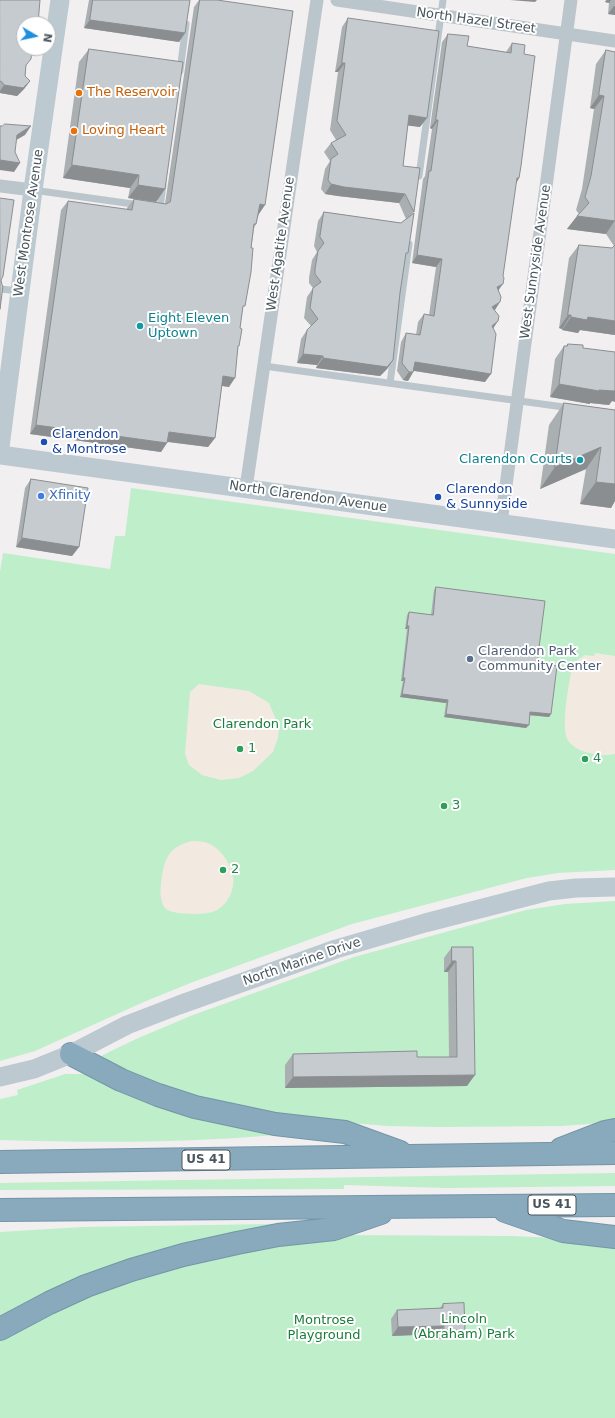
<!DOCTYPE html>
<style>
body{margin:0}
#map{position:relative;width:615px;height:1418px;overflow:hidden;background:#f2eff0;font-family:"DejaVu Sans",sans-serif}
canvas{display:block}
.north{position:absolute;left:16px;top:16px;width:40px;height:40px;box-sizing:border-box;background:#fff;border:1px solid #b6bbbe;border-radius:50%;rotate:99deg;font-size:11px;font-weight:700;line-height:16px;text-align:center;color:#48565c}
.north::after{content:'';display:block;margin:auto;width:14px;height:18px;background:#1e90dd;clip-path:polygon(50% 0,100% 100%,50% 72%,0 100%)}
</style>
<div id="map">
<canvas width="615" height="1418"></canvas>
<div class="north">N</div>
</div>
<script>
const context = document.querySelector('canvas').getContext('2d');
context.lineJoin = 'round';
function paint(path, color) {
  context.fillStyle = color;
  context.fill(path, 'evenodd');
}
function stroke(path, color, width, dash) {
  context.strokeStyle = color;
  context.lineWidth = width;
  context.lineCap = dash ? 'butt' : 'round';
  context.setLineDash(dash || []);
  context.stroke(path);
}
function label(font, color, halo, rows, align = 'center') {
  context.font = font + ' "DejaVu Sans",sans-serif';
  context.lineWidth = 4;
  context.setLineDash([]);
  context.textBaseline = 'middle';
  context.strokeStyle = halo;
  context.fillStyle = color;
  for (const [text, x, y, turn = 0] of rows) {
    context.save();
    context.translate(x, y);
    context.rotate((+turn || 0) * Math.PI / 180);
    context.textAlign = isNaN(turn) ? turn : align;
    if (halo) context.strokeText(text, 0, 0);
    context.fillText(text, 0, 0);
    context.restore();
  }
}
const green = new Path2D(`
 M131,488L615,554V870L558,873L527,878L352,924L193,982L146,1001L35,1051L0,1061V572L3,553L110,569L115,536H125Z
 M615,901V1122L562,1126L439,1127L388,1126L327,1121L241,1109L164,1088L102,1060L101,1057L103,1055L136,1039L193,1015L354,957L526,910L565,904Z
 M65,1074H86L275,1131V1135C183,1143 92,1143 0,1140V1099L18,1095L17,1090Z
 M615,1173V1186L446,1188L344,1185V1189L0,1190V1183Z
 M273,1224L274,1229L0,1320V1232L82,1227Z
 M343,1235L512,1236L556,1238L615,1244V1418H0V1339L37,1319L121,1283L236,1251Z`);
const sand = new Path2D(`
 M595,653L615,656V754C607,756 598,755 590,753C583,752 574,748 569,742C559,730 570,678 573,663L585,655L594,656Z
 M199,684L249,691L269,703L279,727L278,738L273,752L253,771L239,778L221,780L202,775L189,765L185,754L190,692Z
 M192,841C196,841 200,841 204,842C220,846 231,863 233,878C234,882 233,886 232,890C230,899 221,910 212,912C204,915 170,915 165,908C160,901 160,891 161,884C164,860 167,847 192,841Z`);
const lane = new Path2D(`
 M180,71L186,24
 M419,176L443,0
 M33,190L140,205
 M156,207L160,208L163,184
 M0,289L20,291
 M264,366L571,408
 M390,383L409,244`);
const street = new Path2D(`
 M337,0L615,41
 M0,186L33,190
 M246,488L317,0
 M501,523L571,0`);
const secondary = new Path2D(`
 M0,447L33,190L60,0
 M0,455L615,539
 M0,1077L34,1069L71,1054L127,1025L179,1005L336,949L425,923L549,891L576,888L615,887`);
const highway = new Path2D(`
 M71,1054L121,1080L158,1095L195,1107L275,1124L345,1132L400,1152
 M561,1149L605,1132L615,1130
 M0,1162L615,1153
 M0,1210L615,1205
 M505,1211L563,1231L615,1237
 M0,1329L49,1303L86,1286L131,1270L183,1255L237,1243L278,1235L334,1229L381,1213`);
const wall = new Path2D(`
 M0,0H40L26,65L25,76L30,81L24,89L17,96L0,93Z
 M89,0H190L185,33L179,42L84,28Z
 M199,0H217L259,214L256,224L254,228L240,328L238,348L229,387L222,386L215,438L208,447L167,442L161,452L30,434L61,210L68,201L127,210V208L134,199L165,204L194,7Z
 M606,0H615V15L608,14L609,3L605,2Z
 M348,18L420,127L408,125L403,166L414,212L413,213L405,257L400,293L393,360L387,369L380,376L316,368L317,365L297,363L301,339L307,330L311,326L304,318L307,297L313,288L309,283V278L312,260L317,252L314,246L318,221L324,212L401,223L406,219L399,203L338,196L325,194L321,189L325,169L330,161L324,152L331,143L336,140L330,130L338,72H335L342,27Z
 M448,34L467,46L506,52L512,43L524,54L519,178L516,184L499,290L494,310L498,321L493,328L485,382L414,371L408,381L403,380L397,371L401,342L406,333L416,335L418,322L424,314L429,315L436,267L412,263L423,179L425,176L432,129L430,128L442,42Z
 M89,49L165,189L156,202L128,198L130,188L63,178L79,62Z
 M606,50L615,52V335L580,330L578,333L562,330V329L559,328L569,258L579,245L612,248L614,246L606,234L567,229L579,214L576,210L582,189L594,109L590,108L596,64Z
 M568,344L583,348L612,401L609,405L590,403V404L550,397L555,359L564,346H566Z
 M564,403L615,410V501L611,508L580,504L586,469L540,489L549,425Z
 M31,479L79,547L72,556L16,547L25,488Z
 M436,587L537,663L551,714L549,717L530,715L526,728L444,717L446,703L400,697L403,681H401L407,629H405L407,615L409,612L431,615L434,590Z
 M452,947H473L467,1086L285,1088V1065L293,1054L417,1057H449L448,972H444V958Z
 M443,1304L465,1330L459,1339H438V1334L392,1336L391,1319L397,1310L440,1308Z`);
const shadedWall = new Path2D(`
 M510,0H537L535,2Z
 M607,0H611L609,3L605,2Z
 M614,6H615V15L608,14Z
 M90,20L185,33L179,42L84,28Z
 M342,63H345L338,72H335Z
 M30,81L24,89L17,96L0,93V91L4,85Z
 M599,95L604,96L594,109L590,108Z
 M409,115L427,118L420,127L403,125Z
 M436,120H438L432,129L430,128Z
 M31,126L25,135L11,143L17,135Z
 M0,160L20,163L14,172L0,170Z
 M72,165L139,175L130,188L63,178Z
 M517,178H519L514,187Z
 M331,184L405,194L399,203L338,196L325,194Z
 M138,185L165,189L156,202L128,198Z
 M260,204L265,205L259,214L253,213Z
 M577,216L615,220L606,234L567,229Z
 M417,255L442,259L436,267L412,263Z
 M503,284L497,292V287Z
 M500,302L495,310L486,315L492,307Z
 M568,315H571L562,329L559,328Z
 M571,317H588L615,321V335L580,330L578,333L562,330Z
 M498,321L492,330V326Z
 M303,354L323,356L317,365L297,363Z
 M323,358L393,360L387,369L380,376L316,368Z
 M415,362L491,374L485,382L409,370Z
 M409,372H413L408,381L403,380Z
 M223,376L235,378L229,387L217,385Z
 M559,384L599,390L615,391V402L612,401L609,405L590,403V404L550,397Z
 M36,425L167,443L161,452L30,434Z
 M169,432L215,438L208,447L162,441Z
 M601,447L586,469L540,489L555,467Z
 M596,482L615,484V501L611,508L580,504Z
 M22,538L79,547L72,556L16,547Z
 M407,626H409L407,629H405Z
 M403,678H405L403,681H401Z
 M402,694L448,700L446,703L400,697Z
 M530,712L551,714L549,717L528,715Z
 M446,714L529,725L526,728L444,717Z
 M452,961H456L448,972H444Z
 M475,1075L467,1086L285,1088L293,1077Z
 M444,1326L438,1334L392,1336L398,1327Z
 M444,1330H465L459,1339H438Z`);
const building = new Path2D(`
 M0,0H40L38,24H24V48H32L31,59L26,65L25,76L30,81L23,88L4,85L2,82L0,81Z
 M93,0H190L185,33L90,20Z
 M200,0H217L293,11L265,205L260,204L256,224H254L251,248H253L251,272L245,306H243L240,328L242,329L239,346H238L235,378L223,376L215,438L169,432L167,443L36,425L68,201L132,210L134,199L166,204L170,202Z
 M348,18L439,31L427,118L409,115L403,166L420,168L414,212L405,194L344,187L331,184L328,180L331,159L338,154L331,143L346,135L337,121L345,63H342Z
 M448,34L469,36L467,46L511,53L512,43L525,45L524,54L535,56L521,166L519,178H517L503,276L504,278L503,284L497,287L501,297L500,302L492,307L499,316L498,321L492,326L496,334L491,374L415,362L413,372H409L402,363L406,333L420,335L424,314L434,316L442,259L417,255L429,171H431L438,120H436Z
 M89,49L183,62L165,189L138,185L139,175L72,165Z
 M606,50L615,52V221L577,216L589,203L585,197L591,176L604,96L599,95Z
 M5,124L31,126L17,135L15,152L20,163L0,160V126H2Z
 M0,198L14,200L3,276L1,280L2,285L3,286L0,309Z
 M324,212L401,223L414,213L408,253H406L400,293L393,360L387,367L323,358V356L303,354L307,330L318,319L310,308L313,288L321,282L315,274V269L318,251L324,243L320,237Z
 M579,245L612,248L615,245V321L588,317L587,320L571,317V315H568Z
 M568,344L583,345V348L615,352V391L599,390V391L559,384L564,346H567Z
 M564,403L615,410V484L596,482L601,447L555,467Z
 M31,479L88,488L79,547L22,538Z
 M436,587L545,601L537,663L557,666L551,714L530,712L529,725L446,714L448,700L402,694L405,678H403L409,626H407L409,612L433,615Z
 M452,947H473L475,1075L293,1077V1054L417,1051V1057H457L456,961H452Z
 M464,1303L465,1330H444V1326L398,1327L397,1310L443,1308V1304Z`);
const markers = [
 [79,93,4,"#e8710a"],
 [74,131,4,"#e8710a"],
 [140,326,4,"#0f9aa8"],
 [44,442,4,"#1a4fb4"],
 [580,460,4,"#0f9aa8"],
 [41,496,4,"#3f7fe0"],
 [438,497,4,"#1a4fb4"],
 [470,659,4,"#5c6f8a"],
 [240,749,4,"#2e9e5b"],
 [585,759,4,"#2e9e5b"],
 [444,806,4,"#2e9e5b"],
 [223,870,4,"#2e9e5b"]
];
const shields = [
 [206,1160,48],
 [552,1205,48]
];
const shieldNames = [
 ["US 41",206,1160],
 ["US 41",552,1205]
];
const streetNames = [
 ["North Hazel Street",476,21,8],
 ["West Montrose Avenue",29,223,-82],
 ["West Agatite Avenue",281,244,-82],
 ["West Sunnyside Avenue",536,262,-82],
 ["North Clarendon Avenue",308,497,8],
 ["North Marine Drive",302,962,-19]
];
const foodNames = [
 ["The Reservoir",87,93],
 ["Loving Heart",82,131]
];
const cultureNames = [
 ["Eight Eleven",148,319],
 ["Uptown",148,334],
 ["Clarendon Courts",572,460,"right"]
];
const transitNames = [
 ["Clarendon",52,435],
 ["& Montrose",52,450],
 ["Clarendon",446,490],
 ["& Sunnyside",446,505]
];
const shopNames = [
 ["Xfinity",49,496]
];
const serviceNames = [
 ["Clarendon Park",478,652],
 ["Community Center",478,667]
];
const parkNames = [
 ["Clarendon Park",262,725],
 ["Lincoln",464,1320],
 ["(Abraham) Park",464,1335],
 ["Montrose",324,1321],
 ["Playground",324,1336]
];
const leisureNames = [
 ["1",248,749],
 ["4",593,759],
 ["3",452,806],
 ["2",231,870]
];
paint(green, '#bfeeca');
paint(sand, '#f2eae1');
stroke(highway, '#7495a8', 24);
stroke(lane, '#bbc6cc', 7);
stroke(street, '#bbc6cc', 13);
stroke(secondary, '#bcc9d1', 19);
stroke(highway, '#89aabd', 22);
paint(wall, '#aaafb2');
paint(shadedWall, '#8b8e91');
paint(building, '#c6cbcf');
stroke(building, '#8b8e91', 1);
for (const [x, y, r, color] of markers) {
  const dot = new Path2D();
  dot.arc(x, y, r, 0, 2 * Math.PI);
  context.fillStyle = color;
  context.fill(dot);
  stroke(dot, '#fff', 1.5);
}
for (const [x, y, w] of shields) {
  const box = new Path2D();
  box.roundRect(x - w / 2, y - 10, w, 20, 3);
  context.fillStyle = '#fff';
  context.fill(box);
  stroke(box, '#48565c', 1);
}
label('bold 12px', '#48565c', null, shieldNames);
label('13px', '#48565c', '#fff', streetNames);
label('13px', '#c56008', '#fff', foodNames, 'left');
label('13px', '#0d838f', '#fff', cultureNames, 'left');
label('13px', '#164399', '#fff', transitNames, 'left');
label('13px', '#366cbe', '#fff', shopNames, 'left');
label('13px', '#4e5e75', '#fff', serviceNames, 'left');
label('13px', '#1a7d3b', '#fff', parkNames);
label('13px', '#27864d', '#fff', leisureNames, 'left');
</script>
